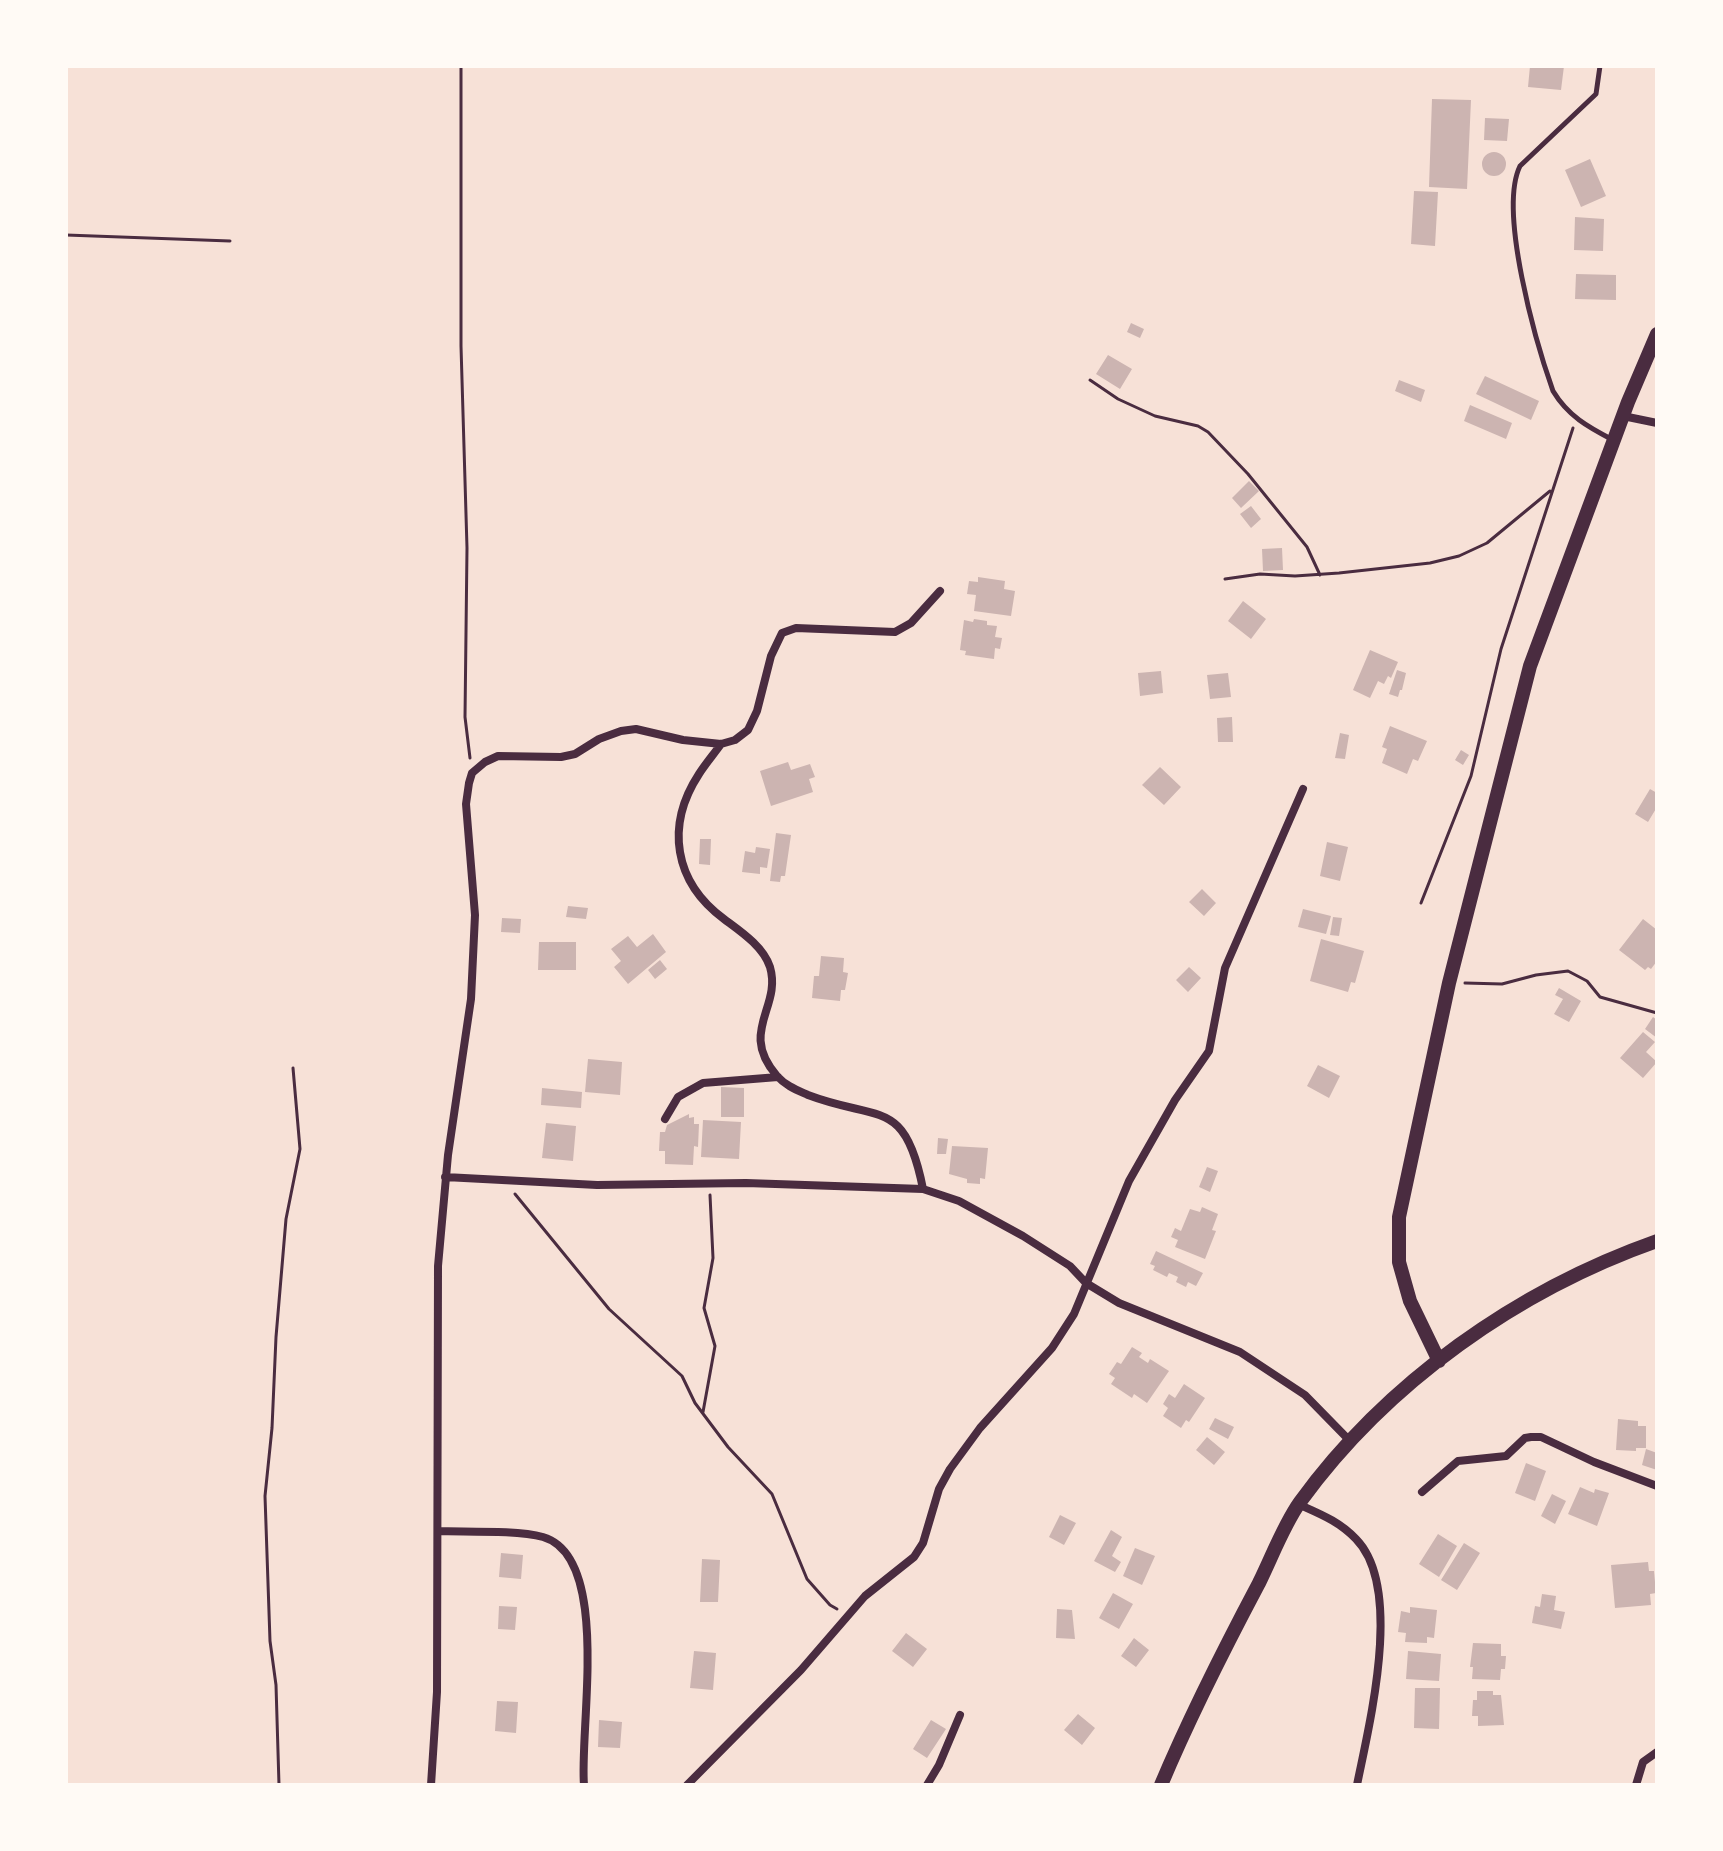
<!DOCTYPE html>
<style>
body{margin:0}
#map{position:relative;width:1723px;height:1851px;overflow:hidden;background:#f7e1d7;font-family:Literata,serif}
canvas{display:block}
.frame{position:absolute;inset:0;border:68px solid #fffaf5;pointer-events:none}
</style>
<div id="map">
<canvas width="1723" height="1851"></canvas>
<div class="frame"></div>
</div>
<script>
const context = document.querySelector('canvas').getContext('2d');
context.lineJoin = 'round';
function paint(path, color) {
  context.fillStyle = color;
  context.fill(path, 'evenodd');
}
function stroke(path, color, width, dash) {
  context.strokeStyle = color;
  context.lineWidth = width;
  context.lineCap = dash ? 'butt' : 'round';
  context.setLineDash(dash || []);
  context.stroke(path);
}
const building = new Path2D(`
 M1530,66H1564L1561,90L1528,87Z
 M1432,99L1471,100L1467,189L1429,187Z
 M1485,118L1509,119L1507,141L1484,140Z
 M1482 164a12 12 0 1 1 24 0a12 12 0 1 1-24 0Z
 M1590,159L1606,196L1581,207L1565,170Z
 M1414,191L1438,192L1435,246L1411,244Z
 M1575,217L1604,219L1603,251L1574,250Z
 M1576,274L1616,275V300L1575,299Z
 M1131,323L1144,329L1140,338L1127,332Z
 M1108,355L1132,369L1120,389L1096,374Z
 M1485,376L1539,401L1531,420L1476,394Z
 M1399,380L1425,390L1421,402L1395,391Z
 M1470,405L1512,423L1506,439L1464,421Z
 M1249,481L1259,491L1241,508L1232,498Z
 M1251,506L1261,519L1251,528L1240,514Z
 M1282,548L1283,570L1263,571L1262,549Z
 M978,577L1005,581L1004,589L1015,591L1011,616L974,611L976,595L967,594L969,581L978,582Z
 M1243,601L1266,619L1251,639L1228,621Z
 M974,619L987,621V625L997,626L995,637L1002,638L1000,649L995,648L994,659L965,655L966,651L960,650L964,620L973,622Z
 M1370,650L1398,662L1391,678L1388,676L1384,684L1378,681L1370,698L1353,690Z
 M1397,670L1406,673L1402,690H1400L1398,697L1389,694Z
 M1161,671L1163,693L1140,696L1138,673Z
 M1228,673L1231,697L1210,699L1207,675Z
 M1232,717L1233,742H1218L1217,718Z
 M1390,726L1427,741L1418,761L1413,759L1407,774L1382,763L1387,749L1382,747Z
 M1340,733L1349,735L1345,759L1335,758Z
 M1461,750L1469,755L1463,765L1455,760Z
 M788,762L791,770L810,764L815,777L809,779L813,792L771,806L760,771Z
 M1160,767L1181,787L1164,805L1142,785Z
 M1650,789L1657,793V807L1648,822L1635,814Z
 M776,833L791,835L785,876H781L780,882L770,881Z
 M700,839H711L710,865L699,864Z
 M1327,842L1348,847L1340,881L1320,876Z
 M756,847L770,849L767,868L760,867V874L742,872L745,851L755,853Z
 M1202,889L1216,903L1204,916L1189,902Z
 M568,906L588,908L586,919L566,917Z
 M1303,909L1331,916L1326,934L1298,927Z
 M1333,917L1342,918L1339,936L1330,935Z
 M502,918L521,919L520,933L501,932Z
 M1643,919L1657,930V961L1651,969L1648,967L1645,970L1619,950Z
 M653,934L666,952L628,984L614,967L621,961L611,949L628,936L637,947Z
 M1321,939L1364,951L1355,983L1351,982L1348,992L1310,981Z
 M539,942H576V970H538Z
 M821,956L844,958L843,972L848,973L845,990H841L840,1001L812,998L814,976H819Z
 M660,960L667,969L655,979L648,970Z
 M1189,967L1201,978L1188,992L1176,980Z
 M1559,988L1581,1001L1569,1022L1554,1014L1563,999L1555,995Z
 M1653,1017L1657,1020V1038L1645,1029Z
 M1643,1032L1655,1042L1646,1052L1657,1062L1643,1078L1620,1058Z
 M588,1059L622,1062L620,1095L585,1092Z
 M1318,1065L1340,1076L1329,1098L1307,1086Z
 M721,1087L744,1088V1117H721Z
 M542,1088L582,1092L581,1108L541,1105Z
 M689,1114V1118L694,1117V1124H699L698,1147L694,1146L693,1165L665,1164V1151H659L660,1132H665L667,1125Z
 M703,1120L741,1122L739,1159L701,1157Z
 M546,1123L576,1126L573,1161L542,1158Z
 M938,1138L948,1139L946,1154H937Z
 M952,1146L988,1148L985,1179L980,1178V1184L967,1183V1179L949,1174Z
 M1207,1167L1218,1171L1210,1192L1199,1187Z
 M1202,1207L1218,1214L1212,1230L1216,1231L1205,1259L1175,1247L1178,1240L1171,1237L1175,1228L1181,1231L1190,1209L1200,1212Z
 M1156,1251L1203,1273L1196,1286L1188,1282L1186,1287L1176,1282L1178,1277L1169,1273L1167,1277L1153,1270L1155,1266L1150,1264Z
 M1132,1347L1142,1353L1139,1357L1148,1363L1150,1359L1169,1371L1147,1403L1134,1394L1132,1398L1111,1384L1115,1378L1109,1374L1117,1362L1121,1364Z
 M1184,1384L1205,1398L1189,1422L1186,1420L1181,1428L1163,1416L1168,1408L1163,1404L1169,1394L1175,1398Z
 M1215,1418L1234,1427L1228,1439L1209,1429Z
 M1618,1419L1638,1421V1426H1646V1448H1636V1451L1616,1450Z
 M1207,1437L1225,1452L1214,1465L1196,1450Z
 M1646,1449L1657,1453V1470L1642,1465Z
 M1526,1463L1546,1471L1535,1501L1515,1493Z
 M1580,1487L1594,1493L1595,1489L1609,1493L1597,1526L1568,1514Z
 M1552,1494L1566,1501L1555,1524L1541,1516Z
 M1060,1515L1076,1523L1064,1545L1049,1537Z
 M1111,1530L1122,1537L1112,1556L1121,1562L1115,1572L1094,1561Z
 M1438,1534L1457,1546L1439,1577L1419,1564Z
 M1464,1543L1480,1553L1457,1590L1441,1580Z
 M1135,1548L1155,1556L1142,1585L1123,1576Z
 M501,1553L523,1555L521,1579L499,1577Z
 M702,1559L720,1560L718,1602H700Z
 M1648,1562L1649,1571H1654L1656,1593L1650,1594L1651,1605L1615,1608L1611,1565Z
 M1113,1593L1133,1604L1119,1629L1099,1618Z
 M1542,1594L1556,1596L1554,1610L1565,1612L1561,1629L1532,1623L1535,1606L1540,1607Z
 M499,1606L517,1607L515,1630L498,1629Z
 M1410,1607L1437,1610L1434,1638L1427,1637V1643L1405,1642L1406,1633L1398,1632L1401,1611L1410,1613Z
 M1057,1609L1072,1610L1075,1639L1056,1638Z
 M906,1633L927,1649L913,1667L892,1651Z
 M1134,1638L1149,1650L1136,1667L1121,1656Z
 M1473,1643L1501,1644V1656H1506L1505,1669H1501L1500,1680L1472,1679L1473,1667H1470Z
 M694,1651L716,1653L713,1690L690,1688Z
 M1408,1651L1441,1654L1439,1681L1406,1679Z
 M1415,1688H1440L1439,1729L1414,1728Z
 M1477,1691H1493V1695H1501L1504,1725L1478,1726V1716H1472L1473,1700H1477Z
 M497,1701L518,1702L516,1733L495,1731Z
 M1078,1714L1095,1728L1082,1745L1064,1730Z
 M599,1720L622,1722L620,1748L598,1747Z
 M931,1720L946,1729L927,1758L913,1749Z`);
const path = new Path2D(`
 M461,66V346L467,548L465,717L470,758
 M66,235L230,241
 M1090,380L1118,399L1155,416L1198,426L1208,432L1248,474L1307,547L1320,575
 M1225,579L1260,574L1295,576L1339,573L1430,563L1459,556L1487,543L1550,491
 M1421,903L1471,776L1501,649L1573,428
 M1465,983L1502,984L1536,975L1568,971L1587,981L1600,997L1657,1013
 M515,1194L609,1309L682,1376L695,1403L728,1447L772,1494L807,1579L830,1605L837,1609
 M703,1412L715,1346L704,1308L713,1258L710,1195
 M279,1785L276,1685L270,1641L265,1496L272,1428L276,1337L286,1219L300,1149L293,1068`);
const service = new Path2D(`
 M1600,66L1596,94L1520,166C1498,211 1536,343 1553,391C1568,416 1588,427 1613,440`);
const minor = new Path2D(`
 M1623,416L1657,423
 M721,744C714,754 706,763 699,774C665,826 674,882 724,919C740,931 763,946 770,967C782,1008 738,1031 777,1076C786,1086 797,1090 808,1095C879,1122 905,1097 923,1189
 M665,1119L678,1097L703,1083L778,1077
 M445,1177L597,1185L746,1183L923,1189L959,1201L1023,1236L1070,1266L1086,1283L1119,1303L1240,1352L1305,1395L1350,1441
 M1422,1492L1458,1461L1506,1456L1525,1438L1531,1437H1541L1594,1462L1657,1486
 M1298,1504C1320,1514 1339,1521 1356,1539C1404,1588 1369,1725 1357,1785
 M438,1531C466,1532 517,1530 543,1537C612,1557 579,1729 584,1785
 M431,1785L437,1692L438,1266L448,1155L471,999L475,915L466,804L469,783L472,773L485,762L498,756L561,757L575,754L599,739L621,731L636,729L683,740L721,744L735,740L748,730L757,711L771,656L782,633L796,628L895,632L911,623L940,591
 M687,1785L801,1670L865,1596L914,1557L923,1543L939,1489L950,1469L980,1428L1052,1348L1074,1314L1129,1181L1175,1100L1209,1051L1225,968L1303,789
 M927,1785L939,1765L960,1715
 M1636,1785L1643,1762L1657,1752`);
const primary = new Path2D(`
 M1439,1361L1410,1301L1399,1262V1217L1449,983L1530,666L1628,402L1657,334
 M1161,1785C1190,1716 1224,1649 1259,1583C1272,1557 1283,1526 1300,1502C1387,1382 1518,1290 1657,1241`);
paint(building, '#ccb4b1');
stroke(path, '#4a2c40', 3);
stroke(service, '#4a2c40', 5);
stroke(minor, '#4a2c40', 8);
stroke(primary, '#4a2c40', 14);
</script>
